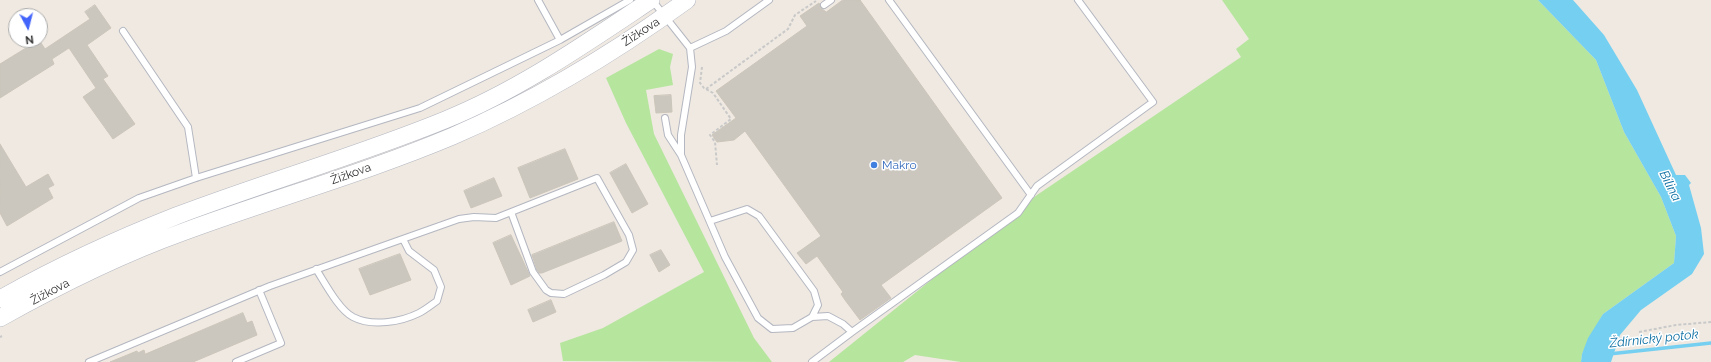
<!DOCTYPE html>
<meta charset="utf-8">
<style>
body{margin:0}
#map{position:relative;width:1711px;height:362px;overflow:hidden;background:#efe9e1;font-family:Raleway,sans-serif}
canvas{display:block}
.north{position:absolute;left:8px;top:8px;width:40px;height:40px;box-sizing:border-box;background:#fff;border:1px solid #ababab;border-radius:50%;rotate:173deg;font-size:11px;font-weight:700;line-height:16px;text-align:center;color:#2e2e2e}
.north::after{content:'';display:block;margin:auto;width:14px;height:18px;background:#4264fb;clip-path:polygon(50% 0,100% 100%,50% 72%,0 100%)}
</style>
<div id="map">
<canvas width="1711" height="362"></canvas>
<div class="north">N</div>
</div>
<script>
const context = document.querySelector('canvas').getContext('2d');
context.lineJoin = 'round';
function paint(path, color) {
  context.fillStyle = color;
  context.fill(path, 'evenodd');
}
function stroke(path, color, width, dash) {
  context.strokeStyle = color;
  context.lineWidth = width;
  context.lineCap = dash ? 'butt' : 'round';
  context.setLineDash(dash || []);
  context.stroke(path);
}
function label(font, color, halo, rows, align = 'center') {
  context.font = font + ' Raleway,sans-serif';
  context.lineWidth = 3;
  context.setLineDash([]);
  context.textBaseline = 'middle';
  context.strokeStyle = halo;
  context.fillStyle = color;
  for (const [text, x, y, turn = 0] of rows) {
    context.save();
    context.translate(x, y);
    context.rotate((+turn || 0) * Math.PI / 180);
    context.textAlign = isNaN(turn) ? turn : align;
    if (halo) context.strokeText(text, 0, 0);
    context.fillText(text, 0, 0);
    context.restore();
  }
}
const green = new Path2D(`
 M1222,0H1538L1596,60L1624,132L1661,197L1676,236L1674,263L1603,314L1582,354L1581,362H961L915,355L903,362H829L1037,195L1241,57L1236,49L1249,39Z
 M659,49L673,54L670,67L673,85L646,90L654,134L754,338L772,362L563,361L560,343L603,328L704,272L626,123L606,78Z`);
const water = new Path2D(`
 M1538,0H1573L1604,35L1637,90L1676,175H1685L1691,183L1689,185L1701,228L1704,254L1692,274L1641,310L1620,335L1611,362H1581L1582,354L1588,338L1603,314L1674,263L1676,236L1661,197L1624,132L1596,60Z`);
const stream = new Path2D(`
 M1609,354L1711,343`);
const building = new Path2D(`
 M843,0H860L1002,198L881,285L891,298L860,320L845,300L841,294L843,292L817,256L806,264L797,253L821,236L745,131L734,140L717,142L712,135L736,118L716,91L807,26L800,16L819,3L821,8L826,12Z
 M95,5L111,28L87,45L108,76L103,79L135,124L113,139L83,97L96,88L69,48L52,59L54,64L0,98V64L39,40L45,49L90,19L85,12Z
 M671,95L672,112L656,113L654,96Z
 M0,144L26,187L48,174L54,185L48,188L53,198L7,226L0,213Z
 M565,149L578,179L530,198L518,168Z
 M626,164L648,204L632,213L610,173Z
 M494,178L502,196L471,208L464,191Z
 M614,222L622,241L542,273H539L537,270L532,255Z
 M511,235L530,276L511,285L493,243Z
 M661,250L670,265L659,272L650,255Z
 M400,254L411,280L370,295L359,269Z
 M551,300L556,312L533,322L528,310Z
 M243,313L247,323L252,321L257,335L193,362H110L137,351L138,353L144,350L145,354Z`);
const path = new Path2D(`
 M702,67L700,83L704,88L713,93L731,119L710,135L715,142L717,165
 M706,89L788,29L795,15L816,1
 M1639,332L1676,325L1711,322
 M0,337L2,336`);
const lane = new Path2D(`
 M538,0L560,40
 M652,0L690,48L726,31L769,0
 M889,0L1031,195
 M824,5L831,0
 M123,31L188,127L196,178
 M690,48L692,67L681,135V155L725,257L758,318L772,329L793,328L812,317L818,305L814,291L759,216L747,209L710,221
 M665,118L668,135L681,155
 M316,269C325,283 339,310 353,317C372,327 401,322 419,313C425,310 431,305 437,301L441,287L434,270L409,251L403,239
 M0,272L139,198L196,178L420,108L560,40L630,0
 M812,317L828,316L843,324L852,332L1018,213L1037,186L1153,102L1078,0
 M89,362L270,286L459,219L474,217L496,218L597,178L629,235L633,250L626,262L604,275L564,294L551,293L546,290L533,272L511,212
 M236,362L281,343L259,290
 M812,362L852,332`);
const secondary = new Path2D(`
 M0,299C57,267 115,240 176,216C265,182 357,156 445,120C519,90 585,44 651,0
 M0,318C59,285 119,255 183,232C272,199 365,173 453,136C536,100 614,53 687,0`);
const markers = [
 [874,165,4,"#3f7fe0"]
];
const streetNames = [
 ["Žižkova",641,32,-33],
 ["Žižkova",351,174,-20],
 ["Žižkova",50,292,-28]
];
const shopNames = [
 ["Makro",882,165]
];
const waterNames = [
 ["Bílina",1670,186,63],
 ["Ždírnický potok",1654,339,-6]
];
paint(green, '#b6e59e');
paint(water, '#75cff0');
stroke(stream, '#75cff0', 3.5);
paint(building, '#cbc7bf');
stroke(building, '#cbc5ba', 1);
stroke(lane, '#b4b7c1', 8);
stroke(secondary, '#b4b7c1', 18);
stroke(path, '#c9c9c9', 2, [3, 2]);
stroke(lane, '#fff', 6);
stroke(secondary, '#fff', 17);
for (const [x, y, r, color] of markers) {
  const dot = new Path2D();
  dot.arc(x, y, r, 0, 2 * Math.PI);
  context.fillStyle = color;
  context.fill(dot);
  stroke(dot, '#fff', 1.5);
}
label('12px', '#2e2e2e', '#fff', streetNames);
label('12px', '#366cbe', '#fff', shopNames, 'left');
label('italic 13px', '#0d6fa3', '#fff', waterNames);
</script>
